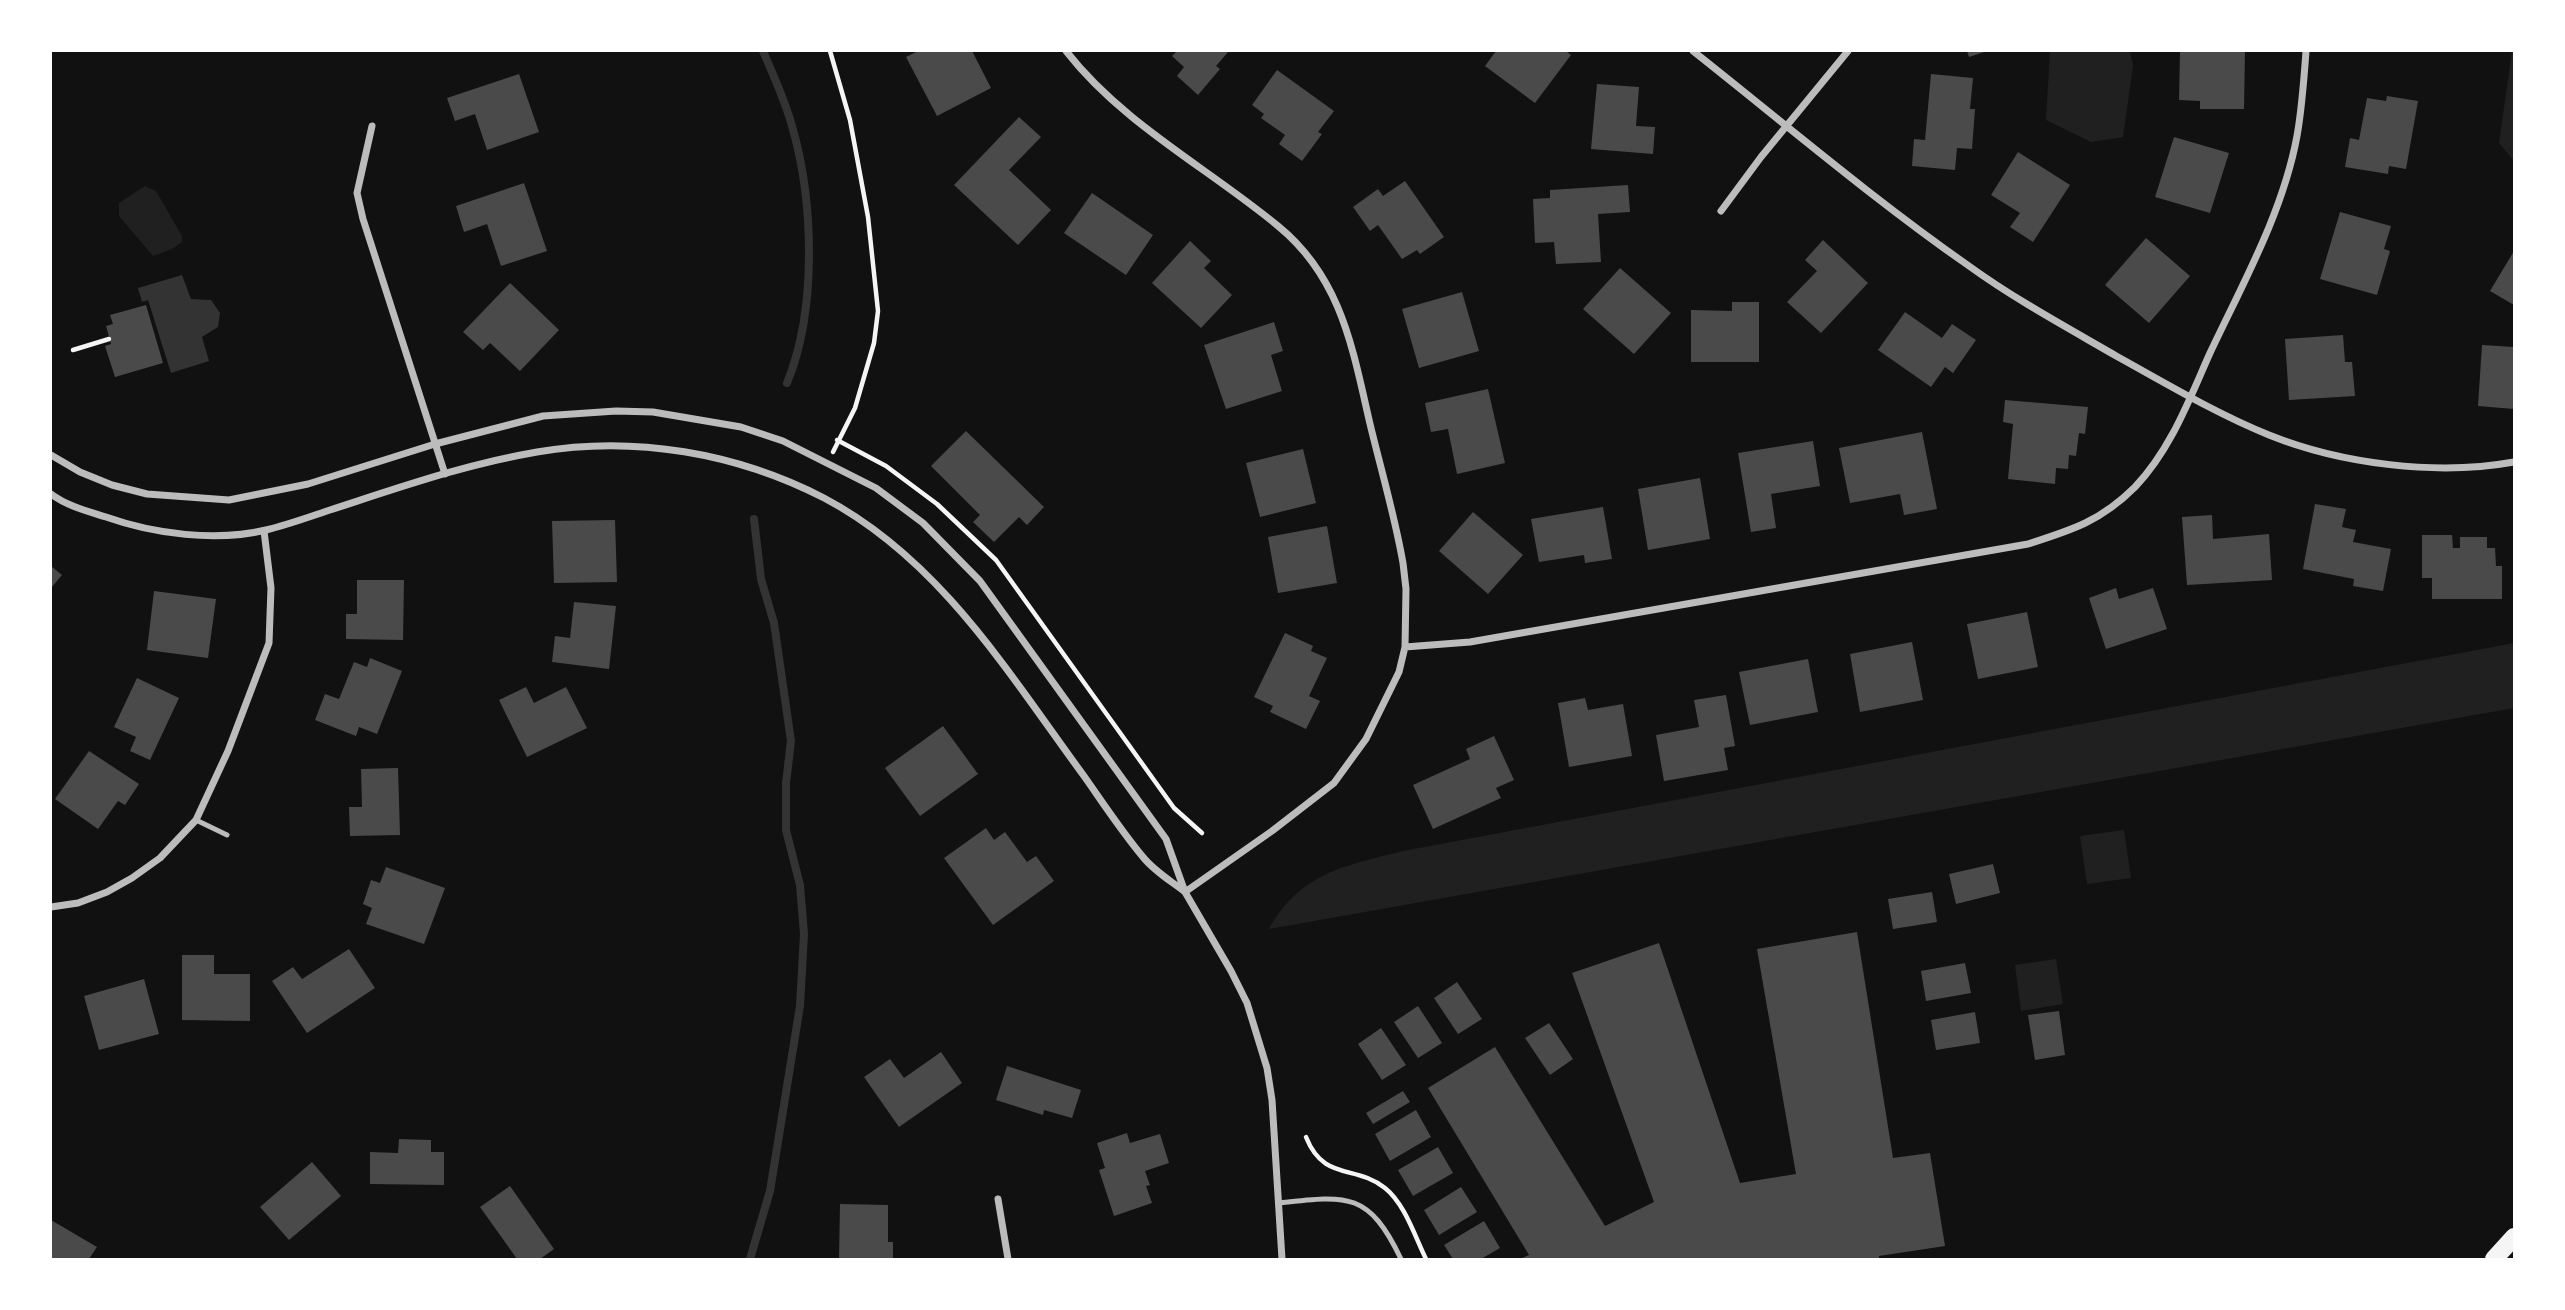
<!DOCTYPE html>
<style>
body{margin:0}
#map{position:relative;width:2565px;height:1310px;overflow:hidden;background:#111;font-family:"Archivo Narrow",sans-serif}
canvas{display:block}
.frame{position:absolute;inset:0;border:52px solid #fff;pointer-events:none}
</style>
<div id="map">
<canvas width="2565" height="1310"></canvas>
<div class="frame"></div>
</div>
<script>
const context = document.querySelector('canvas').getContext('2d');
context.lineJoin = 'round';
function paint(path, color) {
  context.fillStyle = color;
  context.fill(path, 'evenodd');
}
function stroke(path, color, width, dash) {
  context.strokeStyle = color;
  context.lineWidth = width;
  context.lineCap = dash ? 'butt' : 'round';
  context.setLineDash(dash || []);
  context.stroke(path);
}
const green = new Path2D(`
 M2050,51H2130L2133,66L2123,137L2091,142L2046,120Z
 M2512,51H2514V161L2499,143Z
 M145,186L156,191L182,236V242L172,249L153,256L119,216V203Z
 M2514,643V708L1269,929C1301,872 1345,866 1403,851Z
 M2124,830L2131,878L2087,884L2080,836Z
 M2056,959L2063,1004L2021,1011L2015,965Z`);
const water = new Path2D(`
 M182,275L191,299L211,300L220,313L218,327L202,337L209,361L171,373L148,300L142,302L138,288Z`);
const stream = new Path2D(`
 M763,51C773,75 785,100 792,126C814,202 817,310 787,383
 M750,1259L770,1191L800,1006L804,934L800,885L786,830V783L791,741L774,623L761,579L754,519`);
const building = new Path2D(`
 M918,51H972L991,88L937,116L906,57Z
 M1177,51H1229L1216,66L1220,69L1198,95L1177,76L1184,67L1172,56Z
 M1496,51H1566L1571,55L1535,103L1485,66Z
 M1967,51H1987L1969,57Z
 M2180,51H2245L2244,109H2200V101L2179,100Z
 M1277,70L1334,111L1318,132L1322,134L1302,161L1279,144L1285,135L1261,118L1264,114L1252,105Z
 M519,74L539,132L487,150L475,114L455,121L447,98Z
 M1931,74L1973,78L1970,109H1975L1972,149L1957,148L1955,170L1912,166L1914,139L1925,140Z
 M1597,84L1639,87L1636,126L1655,127L1653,154L1591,149Z
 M2387,96L2418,101L2406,169L2389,166L2388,174L2345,167L2350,138L2359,140L2367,98L2386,101Z
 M1019,117L1041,137L1009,170L1051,210L1018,245L954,185Z
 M2174,137L2229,153L2210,213L2155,197Z
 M2018,152L2070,185L2033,242L2010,227L2020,213L1991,195Z
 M1405,181L1444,237L1420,254L1417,250L1402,259L1378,225L1370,231L1353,207L1378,189L1383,196Z
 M524,183L547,251L501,266L487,224L464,232L456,206Z
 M1628,185L1630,212L1598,214L1601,262L1556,264L1554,242L1535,243L1533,199L1550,198V190Z
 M1092,193L1153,235L1126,275L1064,233Z
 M2340,212L2391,226L2384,249L2390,251L2377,295L2320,279Z
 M2146,238L2190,276L2149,323L2105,285Z
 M1823,240L1868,283L1821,333L1787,302L1817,271L1805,260Z
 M1190,241L1211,261L1204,268L1232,295L1201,328L1152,283Z
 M2514,251V305L2490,291Z
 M1620,268L1671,313L1634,354L1583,309Z
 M510,283L559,330L520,371L490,343L483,350L463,332Z
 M1462,292L1479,351L1419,368L1402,309Z
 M1732,302H1759V362H1691V310L1732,311Z
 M146,305L163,363L115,377L105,346L111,344L106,326L113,324L110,315Z
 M1905,312L1942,338L1952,324L1976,340L1953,373L1945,367L1931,387L1878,350Z
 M1274,322L1283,351L1271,355L1282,391L1226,409L1204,345Z
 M2343,335L2345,362H2352L2355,396L2289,400L2285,339Z
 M2482,345L2514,347V409L2478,406Z
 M1488,389L1505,463L1457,474L1448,429L1431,432L1425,403Z
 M2005,400L2088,407L2085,434L2079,433L2076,456L2069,455L2068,469L2056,468L2055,484L2008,479L2013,424L2003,422Z
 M966,431L1044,507L1027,525L1019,517L994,542L973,522L980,515L931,466Z
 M1922,432L1937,509L1904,515L1900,494L1850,503L1839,448Z
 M1813,441L1820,486L1771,494L1776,528L1751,532L1738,453Z
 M1303,449L1316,503L1260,517L1246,463Z
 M1700,478L1710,539L1648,550L1638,489Z
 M2315,504L2346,509L2342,527L2356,530L2353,542L2391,549L2383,591L2353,586L2354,579L2303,569Z
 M1603,507L1612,559L1585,563L1584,555L1539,562L1531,519Z
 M1473,512L1523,555L1488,594L1439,551Z
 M2212,515L2213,539L2269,534L2272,580L2187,585L2182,517Z
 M615,520L617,582L554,583L552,521Z
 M1327,526L1337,583L1278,593L1268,537Z
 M2422,535H2452L2453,548H2460V537H2487V548H2495L2496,566H2502V599H2432V578H2422Z
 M51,566L62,575L51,588Z
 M357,580H404L403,640L346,639V614H357Z
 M2116,588L2119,599L2153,588L2167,629L2106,649L2089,598Z
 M154,591L216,599L208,658L147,650Z
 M574,602L616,606L609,669L552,662L555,636L570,638Z
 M2027,612L2038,667L1978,679L1967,624Z
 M1285,633L1313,646L1311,651L1327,658L1309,696L1320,701L1306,729L1270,712L1273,706L1254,697Z
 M1912,642L1923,700L1860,712L1850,654Z
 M370,658L402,671L377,734L359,727L356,736L315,720L325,694L339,699L354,662L367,667Z
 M1808,659L1818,712L1750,725L1739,672Z
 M137,678L179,698L150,760L130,751L136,737L114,727Z
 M526,687L534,703L566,687L587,728L527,757L499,700Z
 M1726,695L1735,746L1724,748L1728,770L1664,781L1656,735L1699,727L1694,700Z
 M1585,698L1588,710L1623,704L1632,756L1569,767L1558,703Z
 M943,726L978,774L920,816L885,768Z
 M1494,736L1514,780L1496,788L1501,798L1433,829L1413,785L1470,759L1466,749Z
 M89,751L139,784L125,805L118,801L98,829L55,799Z
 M398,768L400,835L350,836L349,807H362L361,769Z
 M986,828L994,840L1005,832L1027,862L1036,856L1054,881L993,925L944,858Z
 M1993,864L2000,893L1956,904L1949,874Z
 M386,867L445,888L424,944L366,924L372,908L363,904L371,880L380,883Z
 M1932,892L1937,922L1893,929L1888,899Z
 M1857,932L1893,1158L1930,1153L1945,1246L1879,1256V1259H1520L1529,1255L1428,1088L1495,1047L1605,1226L1654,1202L1572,973L1659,943L1740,1183L1796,1174L1757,949Z
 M349,949L375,988L307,1033L272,981L293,967L302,979Z
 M182,955H214V974H250V1021L182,1020Z
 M1965,963L1971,993L1926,1001L1921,971Z
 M144,979L159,1034L99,1050L84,996Z
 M1457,982L1482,1019L1458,1034L1434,998Z
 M1418,1006L1442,1043L1418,1058L1394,1022Z
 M2059,1011L2065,1055L2035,1060L2028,1015Z
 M1975,1012L1980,1043L1936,1050L1931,1020Z
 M1549,1023L1573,1059L1550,1075L1525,1038Z
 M1381,1028L1406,1065L1382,1080L1358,1044Z
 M941,1052L962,1083L899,1127L864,1077L890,1059L904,1078Z
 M1007,1066L1081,1090L1072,1118L1044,1110L1043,1115L996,1100Z
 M1403,1091L1410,1102L1373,1124L1366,1113Z
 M1416,1110L1431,1137L1390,1161L1375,1134Z
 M1127,1133L1130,1143L1160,1134L1169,1163L1145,1171L1150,1185L1146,1186L1152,1203L1114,1216L1099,1170L1105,1168L1097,1143Z
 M399,1139L431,1140V1152H444V1185L370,1184V1152L398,1153Z
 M1438,1147L1453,1173L1413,1196L1398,1170Z
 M312,1162L341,1196L289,1240L260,1207Z
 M510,1186L554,1249L540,1259H517L480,1207Z
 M1461,1187L1477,1212L1439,1235L1424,1210Z
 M840,1204L888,1205V1242H893V1259H839Z
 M51,1220L97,1247L89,1259H51Z
 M1484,1221L1500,1248L1481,1259H1453L1444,1245Z`);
const path = new Path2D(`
 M830,51L850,120L868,217L878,311L874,343L855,408L833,452
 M73,350L109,339
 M837,440L886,466L937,504L996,560L1174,808L1202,833
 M1306,1137C1324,1182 1355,1164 1385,1188C1405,1204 1415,1237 1426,1259`);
const service = new Path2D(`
 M196,820L227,835
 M1279,1203C1348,1195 1369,1192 1401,1259`);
const minor = new Path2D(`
 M1066,51C1123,124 1208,168 1278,226C1343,279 1353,352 1371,428C1382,473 1395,517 1403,563L1406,589L1405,647L1399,672L1366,739L1334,783L1272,831L1185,892
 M1693,51C1784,123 1873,199 1969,266C2016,300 2068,328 2118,357C2167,384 2217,414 2269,435C2341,464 2437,476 2514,462
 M372,126L357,193L363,219L445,474
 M1721,211L1761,157L1848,51
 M51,455L80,472L112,485L147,494L229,500L308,484L435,444L543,416L616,411L653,412L741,427L783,441L876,488L923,523L980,581L1166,839L1185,892L1231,971L1247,1003L1267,1068L1272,1100L1282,1259
 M51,494C67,506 87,511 106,517C154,534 216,542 266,530C287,525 309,517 330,510C398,488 466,464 537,452C634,435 737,453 824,498C940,559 1009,674 1084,776C1103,803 1122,832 1143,857C1154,871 1171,881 1185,892
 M1405,647L1470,642L2028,544C2072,530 2101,521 2135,487C2171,449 2189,400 2210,353C2243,283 2283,212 2297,136C2302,108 2304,79 2306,51
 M51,907L78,903L107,892L132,878L160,858L196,820L228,751L269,643L271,588L264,531
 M998,1199L1008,1259`);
const primary = new Path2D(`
 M2494,1259L2514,1237`);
paint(green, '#202020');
paint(water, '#333');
stroke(stream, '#333', 8);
paint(building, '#4a4a4a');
stroke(path, '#f5f5f5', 4.5);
stroke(service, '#bcbcbc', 5);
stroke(minor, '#bcbcbc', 7);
stroke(primary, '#f5f5f5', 18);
</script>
